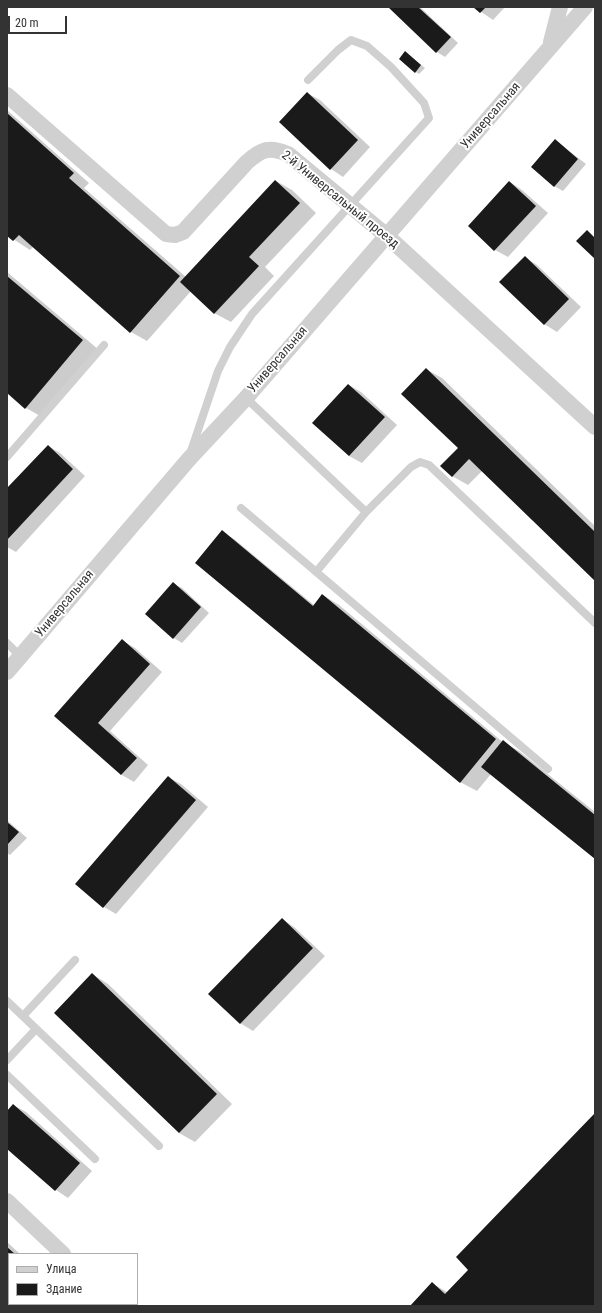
<!DOCTYPE html>
<meta charset="utf-8">
<style>
body{margin:0}
#map{position:relative;width:602px;height:1313px;overflow:hidden;background:#fff;font-family:"Roboto Condensed",sans-serif}
canvas{display:block}
.frame{position:absolute;inset:0;border:8px solid #333;pointer-events:none}
.legend{position:absolute;left:8px;top:1253px;width:130px;height:52px;box-sizing:border-box;background:#fff;border:1px solid #adadad;margin:0;padding:5px 7px;list-style:none;font-size:12px;color:#333}
.legend li{display:flex;align-items:center;gap:8px;height:20px}
.legend b{width:20px;border:1px solid #adadad}
.scale{position:absolute;left:8px;top:16px;width:59px;height:18px;box-sizing:border-box;border:2px solid #333;border-top:0;padding-left:5px;font-size:12px;line-height:14px;white-space:nowrap;color:#333;-webkit-text-stroke:3px #fff;paint-order:stroke}
</style>
<div id="map">
<canvas width="602" height="1313"></canvas>
<div class="frame"></div>
<ul class="legend">
<li><b style="height:5px;background:#d0d0d0"></b>Улица</li>
<li><b style="height:11px;background:#1a1a1a"></b>Здание</li>
</ul>
<div class="scale">20 m</div>
</div>
<script>
const context = document.querySelector('canvas').getContext('2d');
context.lineJoin = 'round';
function paint(path, color) {
  context.fillStyle = color;
  context.fill(path, 'evenodd');
}
function stroke(path, color, width, dash) {
  context.strokeStyle = color;
  context.lineWidth = width;
  context.lineCap = dash ? 'butt' : 'round';
  context.setLineDash(dash || []);
  context.stroke(path);
}
function label(font, color, halo, rows, align = 'center') {
  context.font = font + ' "Roboto Condensed",sans-serif';
  context.lineWidth = 4;
  context.setLineDash([]);
  context.textBaseline = 'middle';
  context.strokeStyle = halo;
  context.fillStyle = color;
  for (const [text, x, y, turn = 0] of rows) {
    context.save();
    context.translate(x, y);
    context.rotate((+turn || 0) * Math.PI / 180);
    context.textAlign = isNaN(turn) ? turn : align;
    if (halo) context.strokeText(text, 0, 0);
    context.fillText(text, 0, 0);
    context.restore();
  }
}
const shadow = new Path2D(`
 M389,7H420L458,43L445,57L437,52Z
 M474,7H505L493,20Z
 M405,52L425,68L419,74L416,72Z
 M307,93L320,100L370,147L343,177L331,169L280,122Z
 M7,110L89,183L84,188L186,277L276,181L292,190L316,213L265,267L274,276L231,322L214,313L191,291L147,341L131,332L33,247L30,250L7,235Z
 M555,140L586,164L563,191L554,186Z
 M510,182L522,190L548,213L508,257L495,250L469,226Z
 M525,257L537,265L581,307L557,332L544,324Z
 M7,272L99,350L42,417L26,408L7,392Z
 M426,369L442,378L595,526V580L482,471L468,485L452,476L459,448Z
 M349,385L361,392L397,425L362,463L349,456L314,423Z
 M48,446L60,453L85,476L16,552L7,547V490Z
 M222,532L234,539L314,605L323,595L339,605L504,743L519,751L595,812V858L491,774L477,791L460,782Z
 M173,584L182,588L209,613L182,643L174,638L147,614Z
 M123,641L135,648L162,672L110,731L148,765L134,782L122,775L56,716Z
 M168,777L181,784L208,807L116,914L104,907L77,884Z
 M7,820L27,838L10,855L7,853Z
 M282,919L294,927L325,956L253,1031L240,1023Z
 M92,974L108,984L232,1104L195,1142L179,1133Z
 M13,1105L26,1112L92,1171L68,1198L56,1190L7,1147V1112Z
 M595,1114V1306H411L433,1284L447,1292L469,1270Z
 M7,1242L20,1254H9V1304H75L77,1306H7Z`);
const building = new Path2D(`
 M388,7H418L451,37L436,53Z
 M473,7H486L480,13Z
 M405,51L421,65L415,73L399,59Z
 M307,92L358,140L330,170L279,122Z
 M7,113L74,173L69,178L180,276L130,333L19,235L13,241L7,236Z
 M555,139L578,159L554,187L531,167Z
 M275,180L300,203L249,257L259,266L214,314L180,282Z
 M509,181L536,206L494,251L468,226Z
 M587,230L595,238V259L576,241Z
 M525,256L569,299L544,325L499,282Z
 M7,276L83,340L25,409L7,393Z
 M426,368L595,532V581L469,459L452,477L440,466L458,448L401,394Z
 M348,384L385,417L349,456L312,423Z
 M48,445L73,469L7,540V488Z
 M222,530L313,606L322,594L496,739L460,783L195,563Z
 M173,582L201,607L173,639L145,614Z
 M122,639L150,664L98,723L137,758L121,775L54,716Z
 M503,740L595,815V859L481,767Z
 M168,776L196,800L103,908L75,884Z
 M7,822L19,832L7,845Z
 M282,918L313,948L240,1024L208,994Z
 M92,973L217,1094L179,1133L54,1013Z
 M13,1104L80,1163L55,1191L7,1149V1111Z
 M595,1113V1306H410L432,1282L445,1294L468,1270L456,1257Z
 M7,1247L15,1254H9V1304H70L73,1306H7Z`);
const lane = new Path2D(`
 M246,398L366,512L411,467L420,462L429,465L595,623
 M191,451L218,371L230,347L252,314L429,118L424,103L391,67L367,46L351,40L338,50L308,80
 M7,457L104,345
 M241,508L548,769
 M316,572L366,512
 M7,643L21,657
 M7,1001L159,1146
 M23,1016L75,960
 M7,1060L36,1029
 M7,1075L95,1159`);
const street = new Path2D(`
 M551,42L560,7
 M7,95L166,234L175,235L183,232L247,162C262,149 269,146 288,154L387,236L595,427
 M7,672L189,459L246,398L585,7
 M7,1201L63,1254
 M116,1304L118,1306`);
const streetNames = [
 ["Универсальная",491,116,-49],
 ["2-й Универсальный проезд",340,200,39],
 ["Универсальная",278,360,-49],
 ["Универсальная",65,604,-50]
];
paint(shadow, '#0003');
paint(building, '#1a1a1a');
stroke(lane, '#d0d0d0', 8);
stroke(street, '#d0d0d0', 16);
label('13px', '#333', '#fff', streetNames);
</script>
